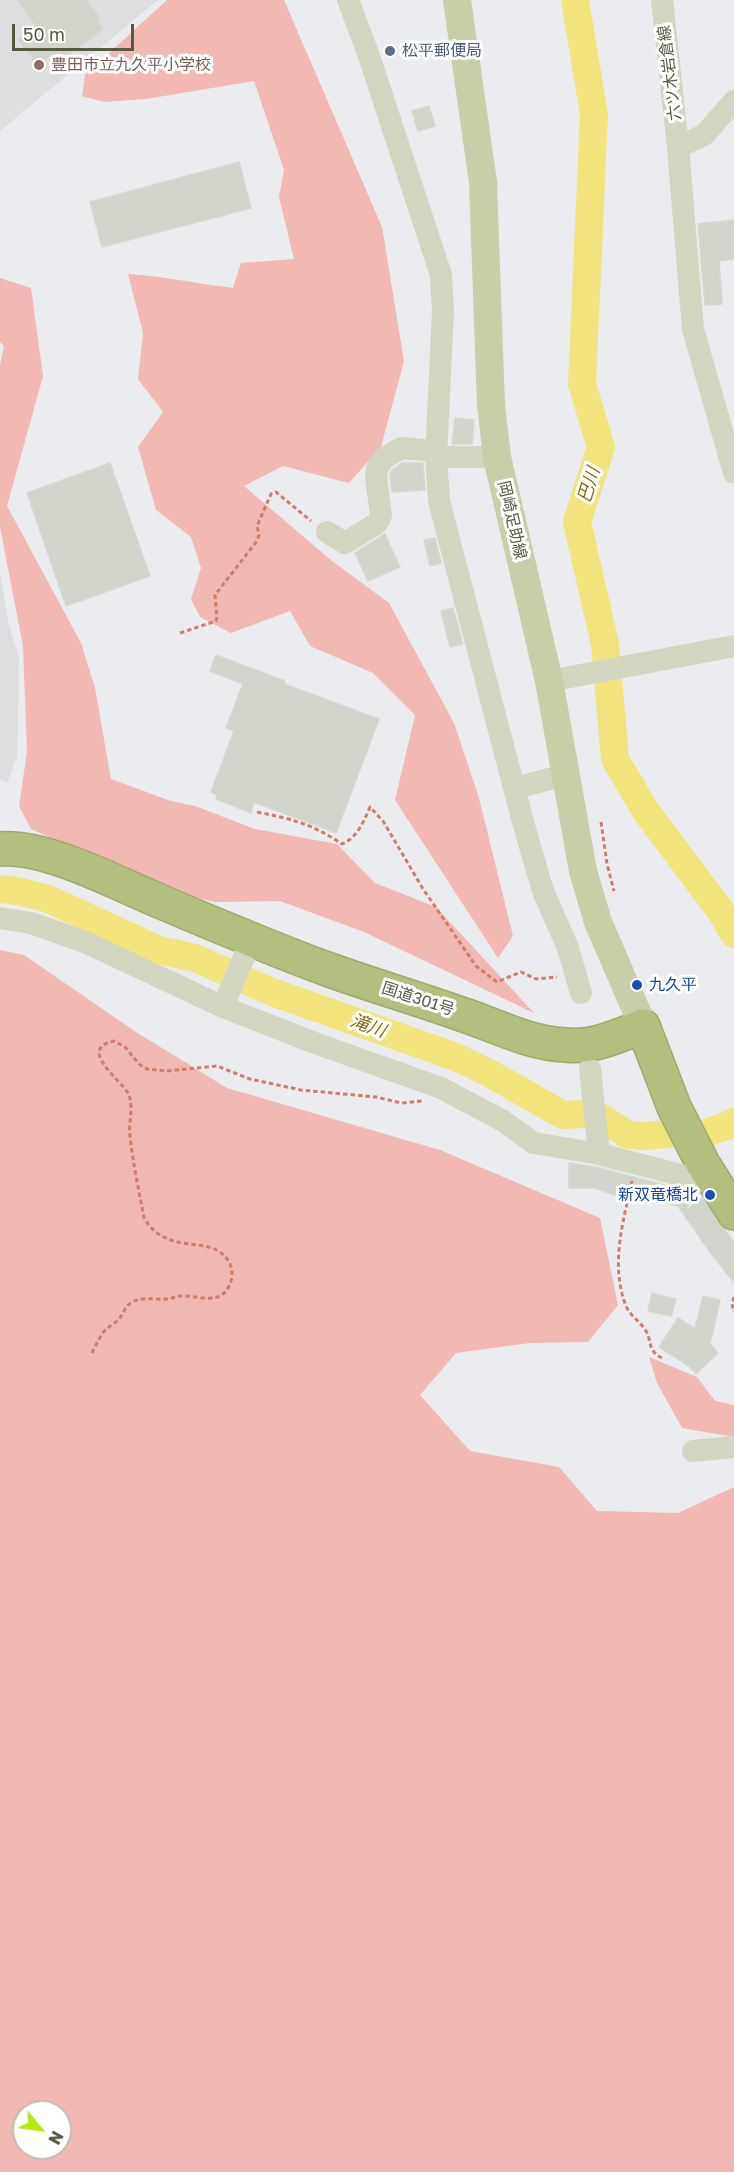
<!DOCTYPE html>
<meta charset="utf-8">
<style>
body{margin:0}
#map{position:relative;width:734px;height:2172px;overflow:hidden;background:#ebecef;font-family:"Golos Text",sans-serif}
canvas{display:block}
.north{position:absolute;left:12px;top:2100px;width:60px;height:60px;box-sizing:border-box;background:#fff;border:2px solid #bcbdb4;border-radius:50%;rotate:119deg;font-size:16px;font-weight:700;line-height:24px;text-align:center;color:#575a43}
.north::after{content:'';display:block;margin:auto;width:21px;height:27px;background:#b5e90b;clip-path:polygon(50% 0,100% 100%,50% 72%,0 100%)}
.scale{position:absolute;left:12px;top:24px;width:122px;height:27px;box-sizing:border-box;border:3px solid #575a43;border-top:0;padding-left:8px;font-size:18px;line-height:21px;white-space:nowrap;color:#575a43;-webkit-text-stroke:4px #fff;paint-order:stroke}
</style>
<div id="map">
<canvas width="734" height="2172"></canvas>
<div class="north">N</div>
<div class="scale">50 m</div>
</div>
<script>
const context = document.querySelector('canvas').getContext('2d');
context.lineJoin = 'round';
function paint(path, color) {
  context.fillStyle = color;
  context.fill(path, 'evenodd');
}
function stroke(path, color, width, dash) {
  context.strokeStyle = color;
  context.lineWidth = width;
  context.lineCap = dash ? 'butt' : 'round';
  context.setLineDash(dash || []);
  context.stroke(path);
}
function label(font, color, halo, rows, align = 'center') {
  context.font = font + ' "Golos Text","Noto Sans JP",sans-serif';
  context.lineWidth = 6;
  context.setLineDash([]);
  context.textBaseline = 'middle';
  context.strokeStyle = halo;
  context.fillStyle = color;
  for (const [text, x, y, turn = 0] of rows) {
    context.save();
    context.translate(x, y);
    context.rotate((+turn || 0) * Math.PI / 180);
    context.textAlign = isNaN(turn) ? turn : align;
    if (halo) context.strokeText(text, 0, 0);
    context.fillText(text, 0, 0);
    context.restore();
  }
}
const education = new Path2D(`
 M0,0H158L0,131Z
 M0,573L9,626L19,657L17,757L7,783L0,779Z`);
const green = new Path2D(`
 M167,0H284L382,227L404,361L381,447L349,483L283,466L244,486L332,561L389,603L454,723L479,798L513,936L498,958L395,800L415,715L373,673L310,646L290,611L231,633L200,617L191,599L201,568L191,537L156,510L138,447L163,412L138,379L143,333L128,274C163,276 198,284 233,288L241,263L294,259L279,197L284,170L254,81L146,99L104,102L82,96L85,75Z
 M0,278L31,288L43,376L7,506L81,643L95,688L111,779L171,801L195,806L255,829L337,844L375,883L436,907L534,1013L364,932L280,901L215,902L170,891L31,829L19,806L27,752L23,646L0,527V365L4,346L0,342Z
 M0,950L24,955L136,1032L227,1088L440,1150L600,1218L618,1305L588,1342L530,1343L456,1353L420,1395L470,1451L559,1467L597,1511L678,1513L734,1487V2172H0ZM24,2112H60V2148H24Z
 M649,1357L697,1377L715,1401L734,1405V1437L682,1428L657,1383Z`);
const river = new Path2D(`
 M575,0L594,114L582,384L601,447L577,522L605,644L615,759L645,810L722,913L734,934
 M0,889L17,891L46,898L159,950L195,958L272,992L456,1057L489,1073L563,1115L588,1114L602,1118L628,1135L643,1136L682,1133L703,1134L726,1126L734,1122`);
const building = new Path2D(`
 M17,0H86L100,18L97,21L103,29L56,64L50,56L38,65L18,40L36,26Z
 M429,106L435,126L418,131L412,111Z
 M239,162L251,208L102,247L90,202Z
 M734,220V259L719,261L722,304L705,305L698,224Z
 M455,418L474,420L472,444H452Z
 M110,463L150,576L66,606L27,493Z
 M402,463H423L425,490L392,492L390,474L393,469Z
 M385,534L400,567L368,581L355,553Z
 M435,538L441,563L430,566L424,540Z
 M453,608L463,644L450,647L441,611Z
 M216,655L285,681L284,684L379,719L336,833L254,802L251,813L216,799L217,795L211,792L234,731L226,728L243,684L210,671Z
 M569,1163L596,1167L691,1192L687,1209L702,1198L734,1243V1283L710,1252L678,1206L651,1200L652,1194L623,1187L620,1197L595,1188H569Z
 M652,1293L676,1299L671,1316L648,1311Z
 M703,1296L720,1300L710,1344L718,1353L696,1374L689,1366L659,1347L678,1318L695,1329Z`);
const path = new Path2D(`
 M180,633L216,621L217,617L215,595L257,541L259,535L257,526L271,494L276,492L311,521
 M257,812C292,819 312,824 342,844C357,838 364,821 370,807L383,821L423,889L476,966L497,982L521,972L536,979L557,977
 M601,822L607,864L614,891
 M632,1181C623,1222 610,1265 626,1306C631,1317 641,1322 646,1331C653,1344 647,1350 662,1358
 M734,1297L732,1304L734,1312
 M92,1353C96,1345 100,1336 106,1329C110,1326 114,1324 117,1321C123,1316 124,1307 131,1303C141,1296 156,1300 167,1299C172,1299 175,1296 180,1296C201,1295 222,1308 231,1281C233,1274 232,1265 227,1259C210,1234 167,1257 144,1218C139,1191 133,1164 130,1136C128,1123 134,1109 129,1095C122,1080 76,1049 114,1041L125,1047L139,1064L147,1069L166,1071L217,1066L250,1079L301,1090L376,1097L401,1103L422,1101`);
const minor = new Path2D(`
 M348,0L369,56L441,275L443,311L436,457L439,501L523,822L543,891L568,948L581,993
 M662,0L678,147L693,329L734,473
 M678,147L704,135L734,101
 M436,457H497
 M327,532L345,543L376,524L379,520L381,515L376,477L377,469L383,459L401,448L436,451
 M549,681L734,646
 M515,788L565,775
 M0,918L31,923L85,942L223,1007L315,1043L441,1088L503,1121L534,1143L599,1154L715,1184
 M223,1007L251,940
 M590,1069L599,1154
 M693,1451L734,1447`);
const major = new Path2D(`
 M457,0L483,182L491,405L497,457L549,681L583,871L598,922L643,1026`);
const highway = new Path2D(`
 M0,849C43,845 111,880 150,897C209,922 267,947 327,969C371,985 416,998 461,1014C495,1025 527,1043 565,1045C593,1048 618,1036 643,1026L674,1107L703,1164L734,1213`);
const markers = [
 [390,51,6,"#5c6f8a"],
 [39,65,6,"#8d6e63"],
 [637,985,6,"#1a4fb4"],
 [710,1195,6,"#1a4fb4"]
];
const serviceNames = [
 ["松平郵便局",402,51]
];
const educationNames = [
 ["豊田市立九久平小学校",51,65]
];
const streetNames = [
 ["六ツ木岩倉線",670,73,-97],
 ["岡崎足助線",512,520,77],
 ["国道301号",418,999,18]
];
const transitNames = [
 ["九久平",649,985],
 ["新双竜橋北",698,1195,"right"]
];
const waterNames = [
 ["巴川",589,485,-73],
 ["滝川",368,1026,20]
];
paint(education, '#dcdee0');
paint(green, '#f1b8b4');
stroke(river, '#f2e47d', 28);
paint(building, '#d1d4ca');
stroke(building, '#d4d8cf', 1.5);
stroke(highway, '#9eab6a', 36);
stroke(path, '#d27c6a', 3, [4.5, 3]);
stroke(minor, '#d2d5c0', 22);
stroke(major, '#c7cea8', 28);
stroke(highway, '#b3bf7e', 33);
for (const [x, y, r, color] of markers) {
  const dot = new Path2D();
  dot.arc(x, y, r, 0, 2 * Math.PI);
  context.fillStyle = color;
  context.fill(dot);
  stroke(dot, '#fff', 2);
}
label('16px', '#4e5e75', '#fff', serviceNames, 'left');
label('16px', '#785e54', '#fff', educationNames, 'left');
label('16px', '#575a43', '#fff', streetNames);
label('16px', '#164399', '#fff', transitNames, 'left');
label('italic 18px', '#7f7106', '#fff', waterNames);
</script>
